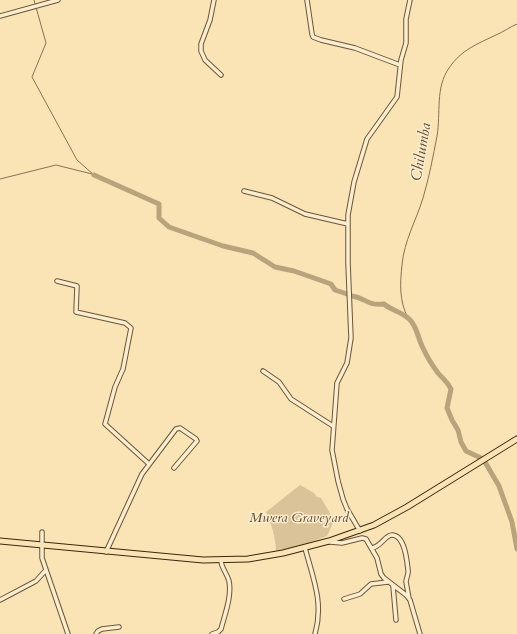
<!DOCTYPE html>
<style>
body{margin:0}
canvas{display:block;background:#fae3b5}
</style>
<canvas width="517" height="634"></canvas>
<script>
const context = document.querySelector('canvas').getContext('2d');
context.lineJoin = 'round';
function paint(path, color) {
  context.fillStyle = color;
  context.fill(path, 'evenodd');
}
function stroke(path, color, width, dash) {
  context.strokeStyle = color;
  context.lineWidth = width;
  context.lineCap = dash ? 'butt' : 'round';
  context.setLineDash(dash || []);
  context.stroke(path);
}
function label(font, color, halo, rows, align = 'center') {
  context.font = font + ' Cardo,serif';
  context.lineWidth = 3;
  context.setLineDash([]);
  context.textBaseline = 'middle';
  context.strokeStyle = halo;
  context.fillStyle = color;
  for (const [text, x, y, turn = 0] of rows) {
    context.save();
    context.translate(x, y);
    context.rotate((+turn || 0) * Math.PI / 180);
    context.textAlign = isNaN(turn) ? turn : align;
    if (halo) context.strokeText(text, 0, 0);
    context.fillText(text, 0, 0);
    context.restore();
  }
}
const green = new Path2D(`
 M300,485L314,493L317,497L321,498L331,515L333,523L327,536L303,545L276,551C276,539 271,522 266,512Z`);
const stream = new Path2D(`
 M34,0L46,43L32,77L77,160L94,175
 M0,179L56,165L92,174
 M408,318C399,301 400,283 402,265C404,241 416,221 423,198C429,178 433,157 437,136C441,113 435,88 449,68C461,50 477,44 496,35C503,32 510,27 517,24`);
const river = new Path2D(`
 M94,175L159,204V218L169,227L223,246L253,253L275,267L294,271L331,284L335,290L347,294
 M352,296C366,298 367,306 384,304C391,310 401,312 408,318C417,325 418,339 423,348C427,357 432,365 438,373C443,379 447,381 451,389L447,408L452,420L458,430L461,442L466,451L481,458
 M485,462L499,486L512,522L517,549`);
const minor = new Path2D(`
 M214,0L210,20L201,44V51L205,60L221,75
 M307,0L312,34L313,37L321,40L355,48L400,65
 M0,16L58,0
 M244,191L272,198L305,214L348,224
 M57,281L77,286L76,312L125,323L131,328L123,369L115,387L105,424L149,464
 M263,371L279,382L291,399L333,426
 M360,531L347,509L343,499L338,481L332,450L337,383L347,363L351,338L348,263V215L354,182L367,139L397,97L401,60L406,43V19L410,0
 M42,532V558L68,634
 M330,542L342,543L362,538L366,539L377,558L381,574L384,578L406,595L410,600L420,634
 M305,548C313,578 324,603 315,634
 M372,548C382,546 385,535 392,535C405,535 407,561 408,570C409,574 406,578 406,582C407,587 408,593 409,598
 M106,552L142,474L176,429L180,428L196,439L197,441L174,468
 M393,586L396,620
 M344,599L360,594L371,584L388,582
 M0,600L36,581L46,570
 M96,634L98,631L102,629L119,627
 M212,634L218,632L221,629C225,614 232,596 229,581C227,573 221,568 221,560`);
const highway = new Path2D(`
 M0,541L203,560L248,559L283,553L329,541L374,525L407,507L517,439`);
const parkNames = [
 ["Mwera Graveyard",299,519]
];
const waterNames = [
 ["Chilumba",422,152,-80]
];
paint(green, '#dac399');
stroke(stream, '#877150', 1);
stroke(river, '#b9a37c', 5);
stroke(minor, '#6b5538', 5.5);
stroke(highway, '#3b260e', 7);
stroke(minor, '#fcedcf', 3.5);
stroke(highway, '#fae3b5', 5);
label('italic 14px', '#634d31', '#fcedcf', parkNames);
label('italic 15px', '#614c2f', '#fcedcf', waterNames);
</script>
